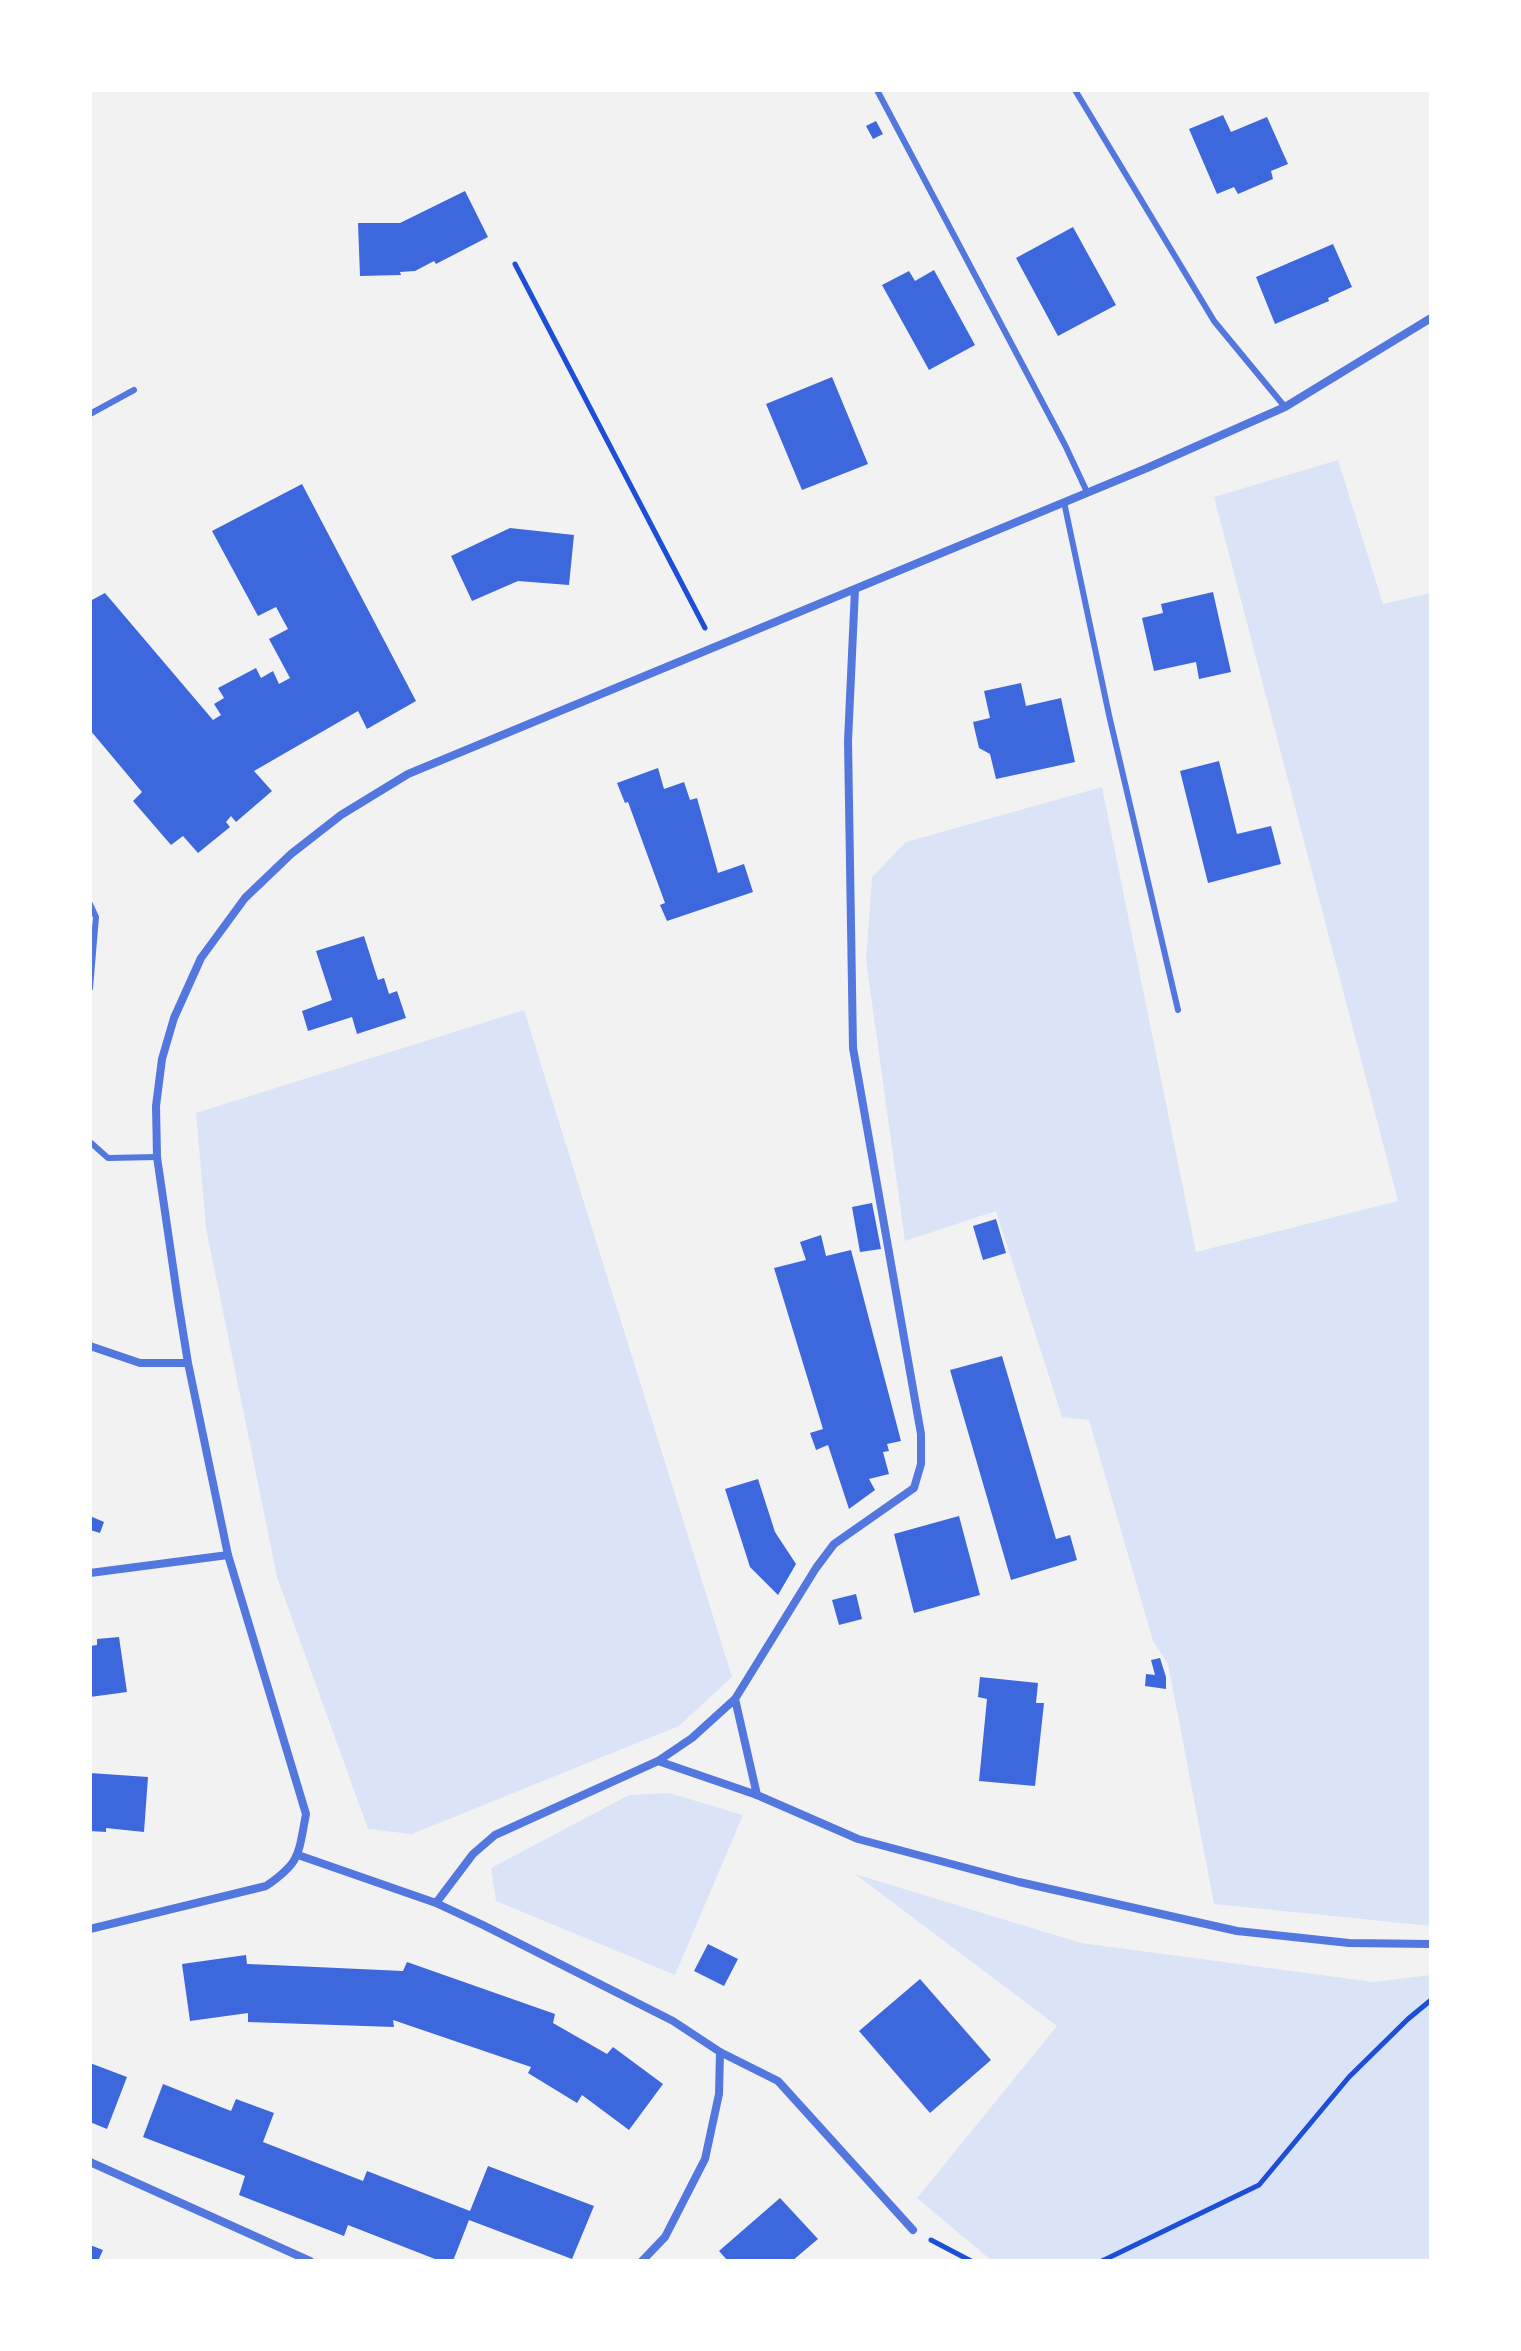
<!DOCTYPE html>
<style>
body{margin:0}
#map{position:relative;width:1521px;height:2351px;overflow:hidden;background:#f2f2f2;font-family:Overpass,sans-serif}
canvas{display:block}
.frame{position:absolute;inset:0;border:92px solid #fff;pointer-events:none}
</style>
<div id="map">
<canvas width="1521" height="2351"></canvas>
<div class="frame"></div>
</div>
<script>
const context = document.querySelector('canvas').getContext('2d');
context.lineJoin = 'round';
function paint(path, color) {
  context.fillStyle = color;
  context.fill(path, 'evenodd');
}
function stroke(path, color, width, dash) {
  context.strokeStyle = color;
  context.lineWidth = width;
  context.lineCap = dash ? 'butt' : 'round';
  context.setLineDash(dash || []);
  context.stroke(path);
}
const green = new Path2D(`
 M1338,460L1383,604L1431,593V1926L1214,1904L1168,1664L1153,1641L1089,1420L1062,1417L996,1211L905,1241L866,960L872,877L906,842L1102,787L1196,1252L1398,1201L1214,497Z
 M524,1010L732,1677L679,1726L412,1834L368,1829L277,1577L206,1228L196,1113Z
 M669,1793L743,1815L675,1975L496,1901L491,1868L629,1795Z
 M855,1874L1081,1943L1374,1982L1431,1975V2261H992L917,2198L1057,2026Z`);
const building = new Path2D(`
 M1223,115L1231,132L1267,117L1288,164L1271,171L1273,179L1238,194L1234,187L1217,194L1189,129Z
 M876,121L883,134L873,139L866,126Z
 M465,191L488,237L436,264L434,261L415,271L400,272L401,275L360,276L358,223H400Z
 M1073,227L1116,305L1058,336L1016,258Z
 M1333,244L1352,287L1328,298L1329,301L1275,324L1256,277Z
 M934,270L975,345L929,370L882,285L909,271L915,281Z
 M832,377L868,464L802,490L766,404Z
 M302,484L416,701L367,729L358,711L254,771L272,791L236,822L231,816L226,822L230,827L198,853L183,836L171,845L133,801L142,792L90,730V601L105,593L213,720L221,715L214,704L224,698L218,688L256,668L261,678L273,671L279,684L290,678L269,639L288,629L276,607L258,616L212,531Z
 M510,528L574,535L569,585L518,581L472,601L451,556Z
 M1213,592L1231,672L1199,679L1196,662L1154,671L1142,618L1163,613L1161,604Z
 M1021,683L1026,706L1061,698L1075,762L996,779L990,754L979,748L973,722L990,718L984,691Z
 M1219,761L1237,834L1271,826L1281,864L1208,883L1180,771Z
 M658,768L664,789L684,782L690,800L697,798L718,873L744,864L753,892L667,921L660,905L665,903L628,802L625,803L617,783Z
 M364,936L378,980L384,978L389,994L397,991L406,1018L357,1034L352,1017L308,1031L302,1011L332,1000L316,951Z
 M872,1203L881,1249L860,1252L852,1207Z
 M996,1219L1006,1253L983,1260L973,1226Z
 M821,1235L826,1256L851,1250L901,1441L887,1444L889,1451L883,1452L889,1474L869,1479L875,1490L849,1509L828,1445L816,1450L810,1433L823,1429L774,1268L806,1260L800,1242Z
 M1002,1356L1056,1539L1070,1535L1077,1560L1011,1580L950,1370Z
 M758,1479L775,1532L796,1564L778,1595L750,1567L725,1489Z
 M90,1516L104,1522L100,1533L90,1530Z
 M959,1516L980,1595L914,1613L894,1534Z
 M856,1594L862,1619L839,1625L832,1600Z
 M119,1637L127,1692L90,1697V1646L97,1645V1639Z
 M1160,1658L1166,1677V1689L1145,1686L1146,1674L1155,1675L1151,1660Z
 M980,1677L1038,1683L1036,1703H1044L1035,1786L979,1781L987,1699L978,1697Z
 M90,1773L148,1777L144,1832L106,1828V1832L90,1831Z
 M708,1944L738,1959L724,1986L694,1971Z
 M246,1955L247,1964L272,1965L403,1971L407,1962L555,2014L553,2023L607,2054L613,2047L663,2084L629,2130L582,2095L577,2103L528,2073L531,2067L393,2020L394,2027L248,2022V2013L190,2021L182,1964Z
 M920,1979L991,2060L930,2113L859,2031Z
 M90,2063L127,2077L107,2129L90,2122Z
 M163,2084L231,2111L236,2099L274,2113L263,2142L363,2181L367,2171L470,2211L488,2166L594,2206L572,2259L469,2220L453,2261H440L348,2225L344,2236L239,2195L245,2176L143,2137Z
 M780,2198L818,2239L792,2261H728L719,2251Z
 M90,2245L103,2250L98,2261H90Z`);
const path = new Path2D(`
 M515,264L705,628
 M931,2240L971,2261
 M1102,2261L1259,2185L1349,2077L1408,2019L1431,2000`);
const service = new Path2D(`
 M877,90L1065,445L1087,492
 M1075,90L1214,321L1285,407
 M90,414L134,390
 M1064,502L1109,715L1178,1010
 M90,904L96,917L90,988
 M90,1142L108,1158L157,1157`);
const minor = new Path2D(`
 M90,1346L140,1363H188
 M90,1573L228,1555
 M735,1699L757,1795
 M658,1761L757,1795L858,1839L1019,1882L1237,1931L1349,1943L1431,1944
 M298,1855L436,1903L483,1925L673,2021L720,2052L778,2081L913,2230
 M436,1903L473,1854L495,1835L658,1761L692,1738L735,1699L816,1568L834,1544L914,1488L921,1464V1434L853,1048L848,741L855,589
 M90,1929L266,1886C301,1862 298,1855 306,1814L228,1555L188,1363L178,1301L157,1157L156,1106L162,1059L174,1018L201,958L245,898L291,854L341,815L408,774L1147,468L1285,407L1431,318
 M90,2162L310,2261
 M642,2261L665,2237L705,2159L719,2094L720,2052`);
paint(green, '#dbe4f7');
paint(building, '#3d67dc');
stroke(path, '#1d4ed8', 5);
stroke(service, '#5277de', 6);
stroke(minor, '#5277de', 8);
</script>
